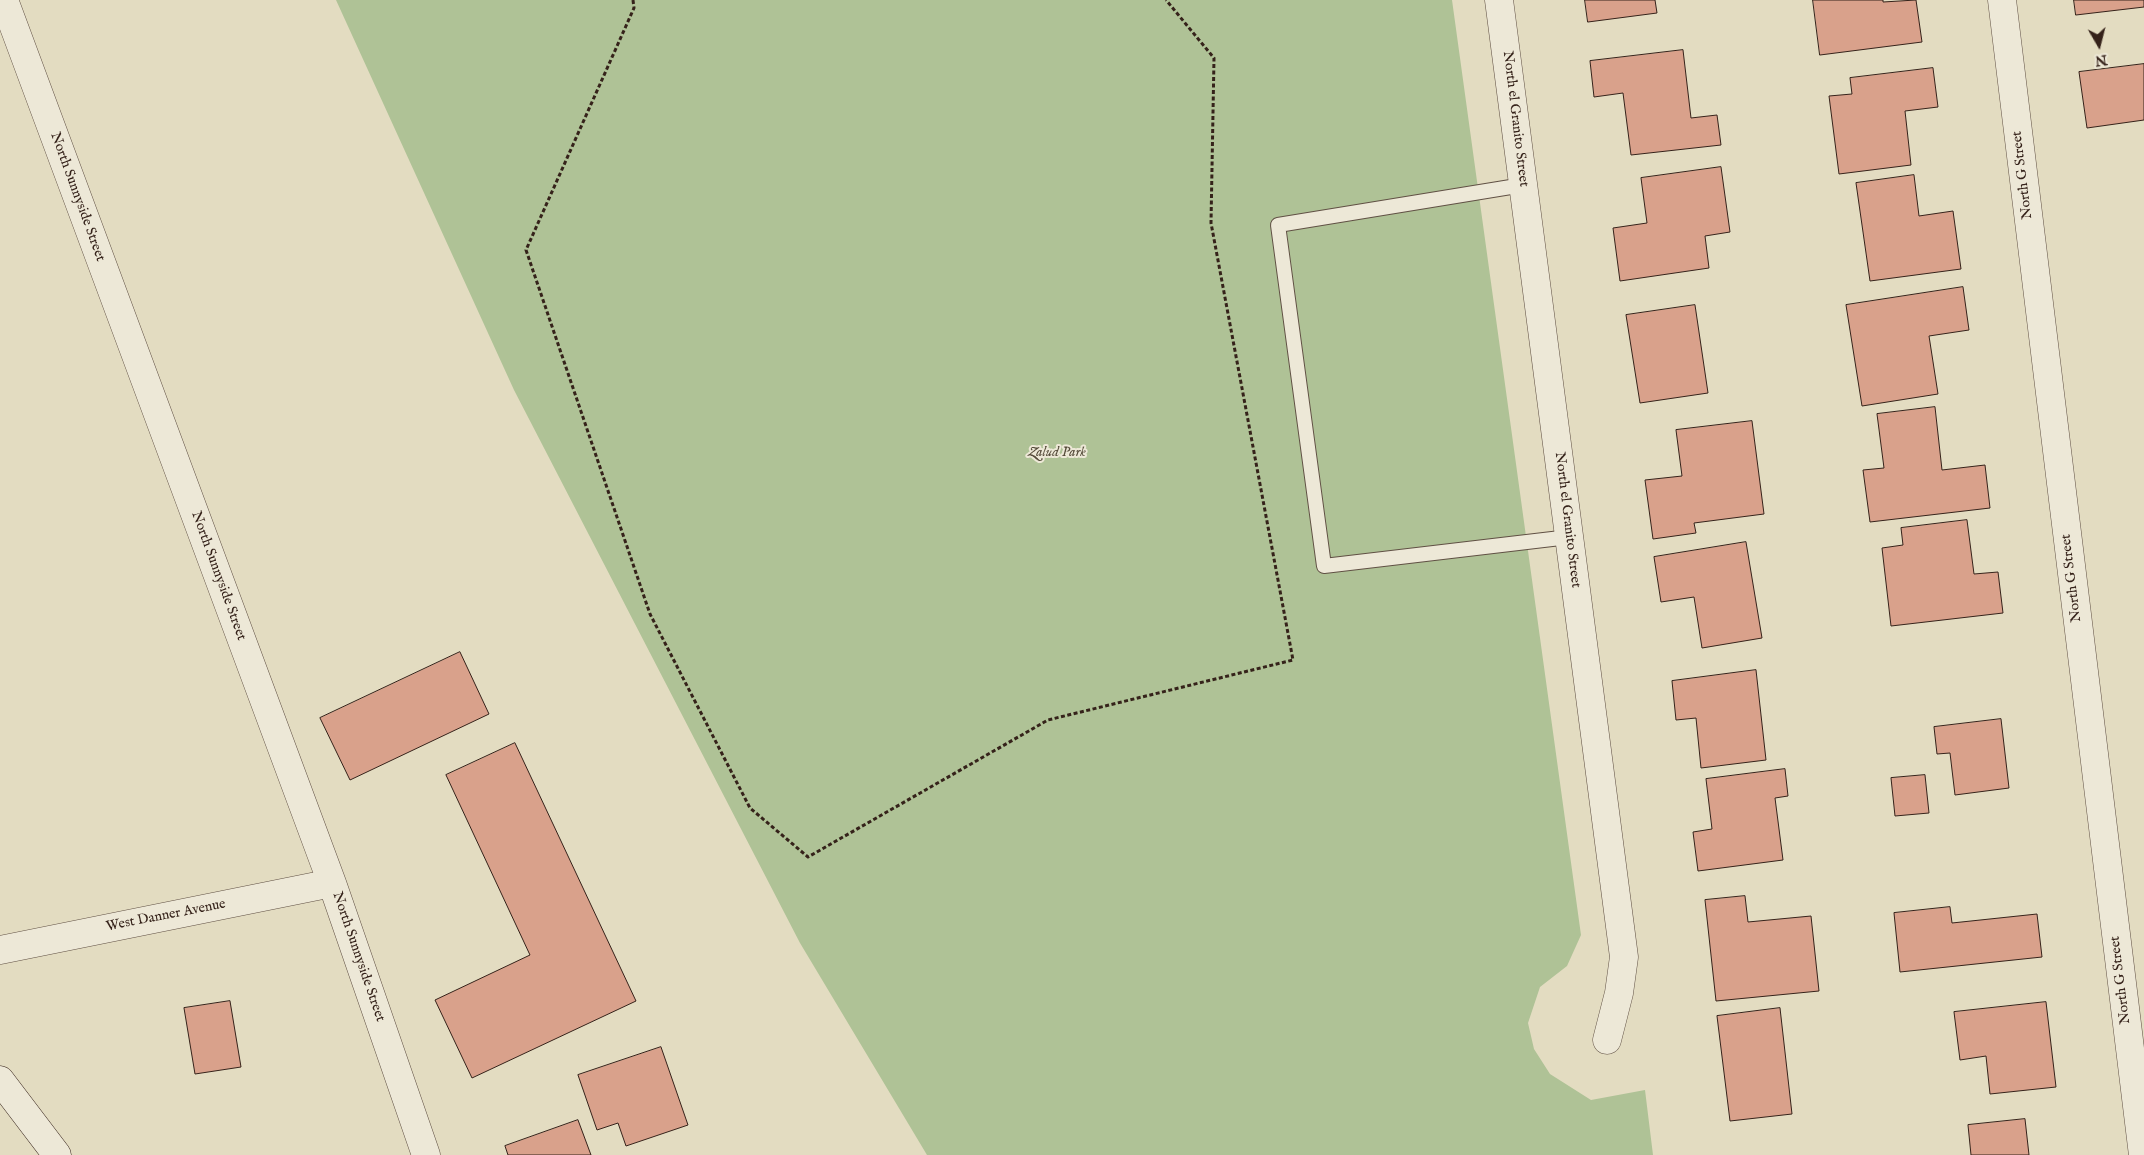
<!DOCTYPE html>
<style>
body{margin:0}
#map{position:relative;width:2144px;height:1155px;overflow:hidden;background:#e3dcc1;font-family:"IM FELL English",serif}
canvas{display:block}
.north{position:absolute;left:2074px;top:20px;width:50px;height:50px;-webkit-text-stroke:4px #ede8d7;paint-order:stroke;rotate:172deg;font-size:14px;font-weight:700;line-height:20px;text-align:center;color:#35221a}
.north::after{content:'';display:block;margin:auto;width:18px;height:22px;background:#35221a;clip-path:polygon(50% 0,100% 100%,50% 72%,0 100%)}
</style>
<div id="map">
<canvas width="2144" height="1155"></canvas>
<div class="north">N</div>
</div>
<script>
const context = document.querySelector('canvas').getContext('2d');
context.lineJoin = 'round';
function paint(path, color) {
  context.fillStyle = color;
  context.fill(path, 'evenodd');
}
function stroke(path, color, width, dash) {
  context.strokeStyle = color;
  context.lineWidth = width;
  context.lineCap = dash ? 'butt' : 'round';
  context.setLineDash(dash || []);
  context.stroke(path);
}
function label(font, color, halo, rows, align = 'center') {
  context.font = font + ' "IM FELL English",serif';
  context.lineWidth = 4;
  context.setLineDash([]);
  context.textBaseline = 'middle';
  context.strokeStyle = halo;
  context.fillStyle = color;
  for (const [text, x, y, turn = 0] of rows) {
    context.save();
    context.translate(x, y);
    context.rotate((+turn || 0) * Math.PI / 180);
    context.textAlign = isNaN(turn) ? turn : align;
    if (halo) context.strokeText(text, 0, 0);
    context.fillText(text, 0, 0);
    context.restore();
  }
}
const green = new Path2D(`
 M336,0H1452L1581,935L1567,966L1540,987L1528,1023L1534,1049L1550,1074L1591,1100L1645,1090L1653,1155H927L800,943L514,390Z`);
const building = new Path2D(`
 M1585,0H1655L1657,13L1588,22Z
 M1813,0H1883V2L1916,0L1922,42L1820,55Z
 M2074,0H2144V7L2076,15Z
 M1683,50L1691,118L1717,115L1721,145L1631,155L1623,93L1594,97L1590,61Z
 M2144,64V120L2087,128L2079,72Z
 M1933,68L1938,107L1905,111L1911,165L1839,174L1829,96L1852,94L1850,78Z
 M1721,167L1730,232L1705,236L1709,268L1620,281L1613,228L1647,223L1641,178Z
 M1914,175L1919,216L1953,211L1961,269L1870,281L1856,183Z
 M1963,287L1969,330L1929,336L1938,394L1862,406L1846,305Z
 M1695,305L1708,393L1640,403L1626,315Z
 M1935,407L1942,470L1985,465L1990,508L1870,522L1863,470L1884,468L1877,414Z
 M1752,421L1764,514L1694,523L1696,533L1653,539L1645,480L1682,476L1676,430Z
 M1967,520L1974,574L1998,572L2003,613L1891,626L1882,548L1903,545L1901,528Z
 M1746,542L1762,638L1702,648L1694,597L1661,602L1654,557Z
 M460,652L489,714L350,780L320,718Z
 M1756,670L1766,760L1701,768L1696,718L1676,720L1672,681Z
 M2001,719L2009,788L1955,795L1950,753L1937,754L1934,727Z
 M515,743L636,1001L472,1078L435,1000L530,955L446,775Z
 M1785,769L1788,796L1775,798L1783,860L1698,871L1693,832L1712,829L1706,779Z
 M1925,775L1929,813L1895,816L1891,778Z
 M1745,896L1748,922L1811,916L1819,991L1716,1001L1705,900Z
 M1950,907L1952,923L2037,914L2042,957L1900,972L1894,913Z
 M230,1001L241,1067L195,1074L184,1008Z
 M2046,1002L2056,1087L1990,1094L1986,1056L1960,1060L1954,1012Z
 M1780,1008L1792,1114L1730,1121L1717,1016Z
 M661,1047L688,1125L626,1146L618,1123L597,1130L578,1075Z
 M2025,1119L2029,1155H1971L1968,1125Z
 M578,1120L591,1155H508L505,1146Z`);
const path = new Path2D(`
 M633,0L634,8L526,250L650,614L750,808L808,857L1048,720L1293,660L1211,223L1214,58L1166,0`);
const service = new Path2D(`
 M1523,185L1278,225L1324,566L1569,537`);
const minor = new Path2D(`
 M4,0L332,883L426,1155
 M1499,0L1624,957L1619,993L1607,1040
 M2002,0L2143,1155
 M0,950L332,883`);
const secondary = new Path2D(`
 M0,1080L57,1155`);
const streetNames = [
 ["North el Granito Street",1515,119,83],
 ["North G Street",2023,175,-97],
 ["North Sunnyside Street",77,197,70],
 ["North el Granito Street",1567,520,83],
 ["North Sunnyside Street",218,576,70],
 ["North G Street",2072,578,-97],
 ["West Danner Avenue",166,916,-11],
 ["North Sunnyside Street",358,957,71],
 ["North G Street",2121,980,-97]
];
const parkNames = [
 ["Zalud Park",1057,453]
];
paint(green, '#afc296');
paint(building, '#d9a18b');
stroke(building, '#35221a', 1);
stroke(service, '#605044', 16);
stroke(minor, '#605044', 29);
stroke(secondary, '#35221a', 29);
stroke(path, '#35221a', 3, [4, 2.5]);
stroke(service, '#ede8d7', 14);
stroke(minor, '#ede8d7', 28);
stroke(secondary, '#ede8d7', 28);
label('14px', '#35221a', '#ede8d7', streetNames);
label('italic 14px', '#544a39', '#ede8d7', parkNames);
</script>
